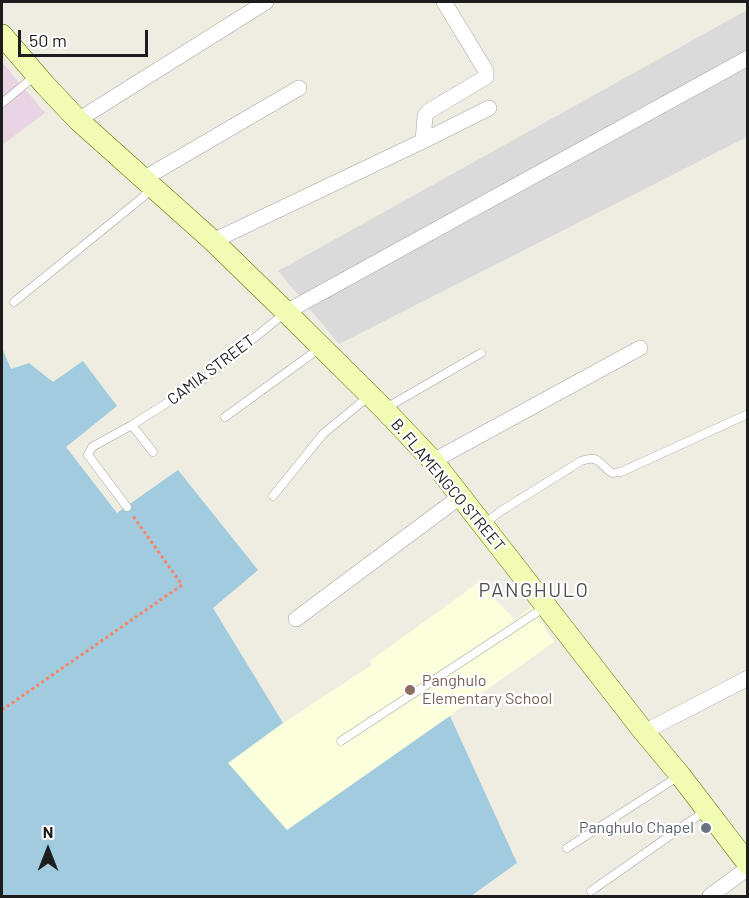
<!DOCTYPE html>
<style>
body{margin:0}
#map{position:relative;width:749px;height:898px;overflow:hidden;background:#efece2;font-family:Barlow,sans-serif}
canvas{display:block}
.frame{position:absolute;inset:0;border:3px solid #1d1d1d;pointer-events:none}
.north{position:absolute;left:18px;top:820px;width:60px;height:60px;-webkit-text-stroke:4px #fff;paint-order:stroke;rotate:0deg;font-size:16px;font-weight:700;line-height:24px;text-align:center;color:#1d1d1d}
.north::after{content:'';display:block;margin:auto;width:21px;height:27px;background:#1d1d1d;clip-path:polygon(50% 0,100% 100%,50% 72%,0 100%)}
.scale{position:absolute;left:18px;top:30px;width:130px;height:27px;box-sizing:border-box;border:3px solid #1d1d1d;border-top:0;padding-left:8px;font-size:18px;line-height:21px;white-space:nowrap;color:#1d1d1d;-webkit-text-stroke:4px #fff;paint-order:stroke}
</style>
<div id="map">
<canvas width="749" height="898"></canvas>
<div class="frame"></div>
<div class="north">N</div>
<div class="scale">50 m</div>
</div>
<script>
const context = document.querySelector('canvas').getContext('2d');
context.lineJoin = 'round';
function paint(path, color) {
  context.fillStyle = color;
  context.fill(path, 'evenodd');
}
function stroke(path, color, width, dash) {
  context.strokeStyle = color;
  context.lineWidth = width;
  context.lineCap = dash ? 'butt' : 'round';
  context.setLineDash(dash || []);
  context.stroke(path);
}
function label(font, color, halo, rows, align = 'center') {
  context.font = font + ' Barlow,sans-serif';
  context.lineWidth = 4.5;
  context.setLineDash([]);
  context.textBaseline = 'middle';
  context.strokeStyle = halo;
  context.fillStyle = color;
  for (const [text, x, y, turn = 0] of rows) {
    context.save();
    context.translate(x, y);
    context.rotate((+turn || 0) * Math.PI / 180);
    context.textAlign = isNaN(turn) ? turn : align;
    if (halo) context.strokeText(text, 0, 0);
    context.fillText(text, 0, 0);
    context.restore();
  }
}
const residential = new Path2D(`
 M747,10V137L339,344L278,271Z`);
const industrial = new Path2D(`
 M2,62L45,113L2,145Z`);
const education = new Path2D(`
 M479,582L515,620L532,606L554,642L287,831L228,763L283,723L372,665L370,661Z`);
const water = new Path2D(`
 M2,348L11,369L29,363L53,382L83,361L117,406L66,447L117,513L178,470L258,570L213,608L283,723L228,763L287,830L450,716L517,863L471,896H2Z`);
const path = new Path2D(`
 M2,710L182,585L133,516`);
const lane = new Path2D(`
 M2,103L35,76
 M14,302L143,197L152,187
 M386,408L481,353
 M225,417L320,348
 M153,452L132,425L200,382L285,313
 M273,496L323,434L369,396
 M127,507L88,455L92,447L132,425
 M484,524L501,511L581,461C600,454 598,464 612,473L621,472L748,414
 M341,741L545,607
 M567,848L679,776
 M591,891L705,811`);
const street = new Path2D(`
 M78,120L266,2
 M423,141L489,108
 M143,179L299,88
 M213,241L423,141L425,116L429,111L486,77V71L444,2
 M286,312L748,58
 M433,461L640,348
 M296,619L461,496
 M644,732L748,678
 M710,896L748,868`);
const secondary = new Path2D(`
 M2,35L45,85L78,120L213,241L286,312L384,409L433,461L644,732L680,775L748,864`);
const markers = [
 [410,690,6,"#8d6e63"],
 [706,828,6,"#6b7280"]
];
const streetNames = [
 ["CAMIA STREET",211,370,-37],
 ["B. FLAMENGCO STREET",448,485,50]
];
const educationNames = [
 ["Panghulo",422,681],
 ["Elementary School",422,699]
];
const worshipNames = [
 ["Panghulo Chapel",694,828]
];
const quarterNames = [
 ["PANGHULO",534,590]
];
paint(residential, '#dbdada');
paint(industrial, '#e8d4e2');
paint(education, '#fcffdb');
paint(water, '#a1cbde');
stroke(lane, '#a4a4a4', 9);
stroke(street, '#a4a4a4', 16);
stroke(secondary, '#5f7701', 22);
stroke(path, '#fe8264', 3, [3, 3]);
stroke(lane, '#fff', 8);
stroke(street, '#fff', 15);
stroke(secondary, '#f1fbb4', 21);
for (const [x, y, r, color] of markers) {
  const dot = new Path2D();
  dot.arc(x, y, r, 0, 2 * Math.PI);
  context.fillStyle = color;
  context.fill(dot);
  stroke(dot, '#fff', 2);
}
label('16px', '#1d1d1d', '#fff', streetNames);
label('16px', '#785e54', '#fff', educationNames, 'left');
label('16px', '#5b616d', '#fff', worshipNames, 'right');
context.letterSpacing = '1.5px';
label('20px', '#505050', '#fff', quarterNames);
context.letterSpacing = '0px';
</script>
